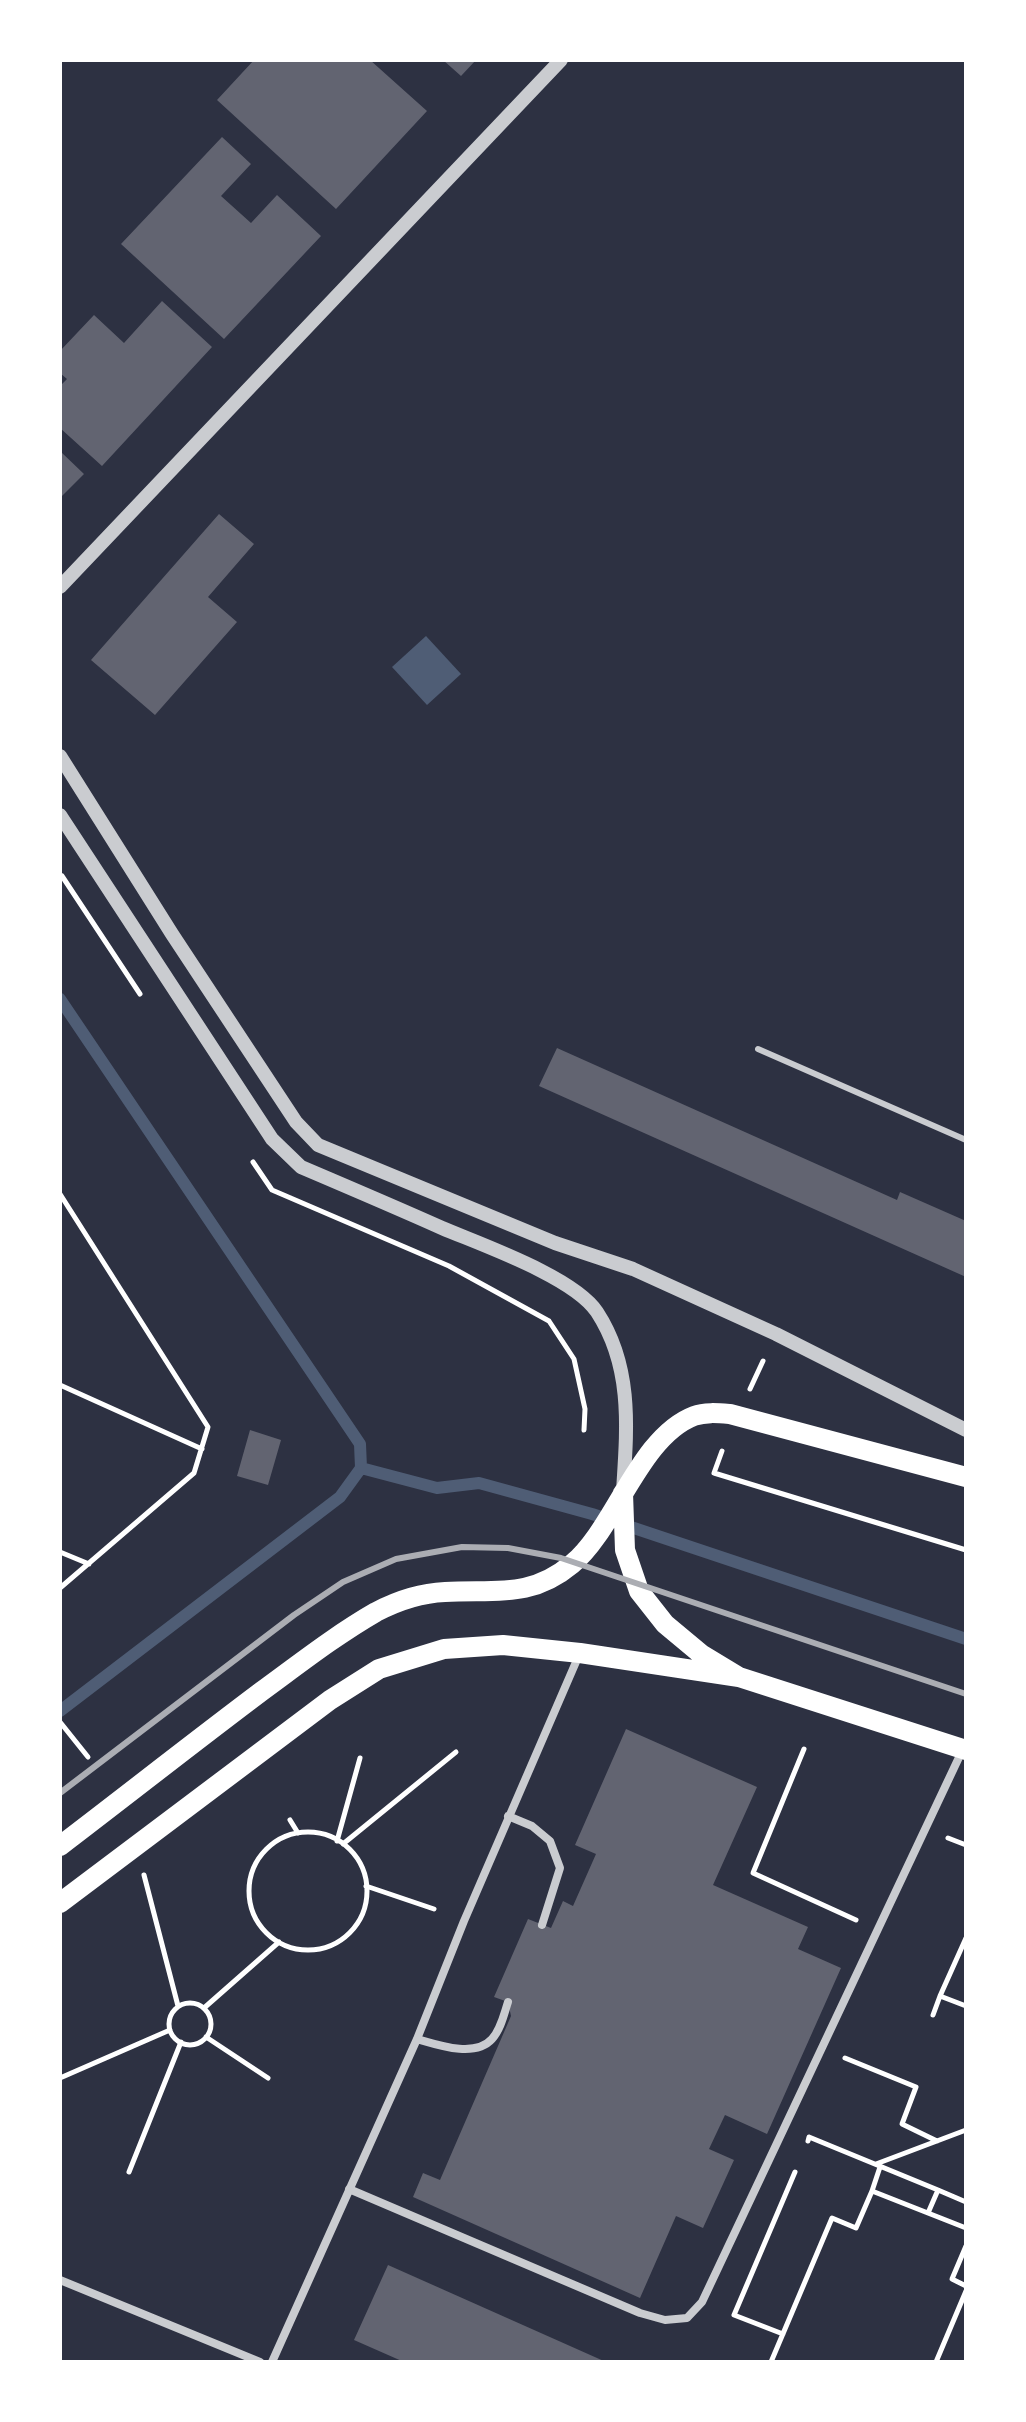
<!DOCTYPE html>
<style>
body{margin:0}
#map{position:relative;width:1026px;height:2422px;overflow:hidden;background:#2d3142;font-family:Overpass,sans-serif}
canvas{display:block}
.frame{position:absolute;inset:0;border:62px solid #fff;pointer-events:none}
</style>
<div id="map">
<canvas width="1026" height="2422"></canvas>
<div class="frame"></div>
</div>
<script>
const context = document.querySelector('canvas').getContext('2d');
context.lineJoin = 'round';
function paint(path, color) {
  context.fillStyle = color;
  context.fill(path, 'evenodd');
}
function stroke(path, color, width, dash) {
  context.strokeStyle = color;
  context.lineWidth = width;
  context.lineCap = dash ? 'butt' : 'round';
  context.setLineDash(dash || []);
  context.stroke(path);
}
const water = new Path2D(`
 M426,636L461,674L427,705L392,667Z`);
const stream = new Path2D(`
 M60,999L360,1444L361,1468
 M361,1468L437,1488L479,1483L592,1514L966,1639
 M60,1711L340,1497L361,1468`);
const building = new Path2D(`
 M254,60H370L427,111L336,209L217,100Z
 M443,60H476L461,76Z
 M222,137L251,164L221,196L251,223L277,195L321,236L224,339L121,244Z
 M162,301L212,347L102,466L60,428V386L67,379L60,373V351L94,315L124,343Z
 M60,451L84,474L60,498Z
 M219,514L254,544L208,597L237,622L155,715L91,660Z
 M557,1048L897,1200L900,1192L966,1221V1277L539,1086Z
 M250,1430L281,1440L268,1485L237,1476Z
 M626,1729L757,1787L713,1885L808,1927L798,1949L841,1968L767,2134L725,2115L709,2149L734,2160L703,2228L676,2216L640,2298L413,2197L423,2173L440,2180L511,2016L508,2002L494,1997L528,1919L551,1928L563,1901L573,1906L596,1854L575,1845Z
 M388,2265L606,2362H404L354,2340Z`);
const path = new Path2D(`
 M62,876L140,994
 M253,1162L272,1190L449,1266L549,1321L574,1359L585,1409L584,1430
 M60,1194L208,1427L194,1473L60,1588
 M60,1385L202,1449
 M750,1389L763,1361
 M722,1451L714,1473L966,1550
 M60,1552L89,1564
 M60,1722L88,1757
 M804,1749L753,1873L856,1920
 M290,1820L298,1833
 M249 1891a59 59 0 1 1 118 0a59 59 0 1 1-118 0Z
 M948,1838L966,1845
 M337,1841L360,1758
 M343,1844L456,1752
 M144,1875L178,2006
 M366,1886L434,1909
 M966,1938L940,1996L966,2006
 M169 2024a21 21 0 1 1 42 0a21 21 0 1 1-42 0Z
 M204,2008L279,1942
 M933,2015L940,1996
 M206,2037L268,2078
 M845,2058L916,2087L902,2124L937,2141
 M60,2078L170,2030
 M808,2141L809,2137L938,2190L928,2213
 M876,2164L966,2130
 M129,2172L181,2042
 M938,2190L966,2202
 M872,2191L880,2167
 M966,2246L952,2279L966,2286
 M783,2334L734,2315L795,2172
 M771,2362L832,2218L856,2228L872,2191L966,2228
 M936,2362L966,2291`);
const service = new Path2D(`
 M758,1049L966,1140`);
const minor = new Path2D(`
 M508,1816L532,1826L550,1841L560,1868L542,1925
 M417,2039C438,2045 475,2058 492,2039C501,2029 504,2014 508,2002
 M349,2189L640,2313L665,2320L687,2318L702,2302L962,1751
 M60,2280L260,2362
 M272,2362L417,2039L464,1921L579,1655`);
const tertiary = new Path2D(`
 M60,587L561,60
 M60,756L172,934L296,1122L318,1145L555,1243L633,1269L776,1334L966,1430
 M60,815L272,1139L301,1167C348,1187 395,1207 442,1228C482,1245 574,1277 597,1312C633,1367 627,1429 623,1491`);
const primary = new Path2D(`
 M623,1493L625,1550L639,1591L665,1624L701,1654L739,1677L966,1750
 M60,1846C127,1795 194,1742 262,1691C299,1664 336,1635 376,1612C397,1601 421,1593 445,1592C495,1589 530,1599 572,1564C615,1529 639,1437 694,1416C705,1412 717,1413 730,1414L966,1477
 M60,1903L330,1700L379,1669L444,1649L503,1645L580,1653L739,1677`);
const rail = new Path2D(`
 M60,1793L294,1615L343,1582L396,1559L462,1547L508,1548L561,1558L966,1694`);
paint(water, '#4f5d75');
stroke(stream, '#4f5d75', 12);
paint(building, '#626471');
stroke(path, '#fff', 5);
stroke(service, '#caccd0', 6);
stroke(minor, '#caccd0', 8);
stroke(tertiary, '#caccd0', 14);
stroke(primary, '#fff', 20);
stroke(rail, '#abadb3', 6);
</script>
